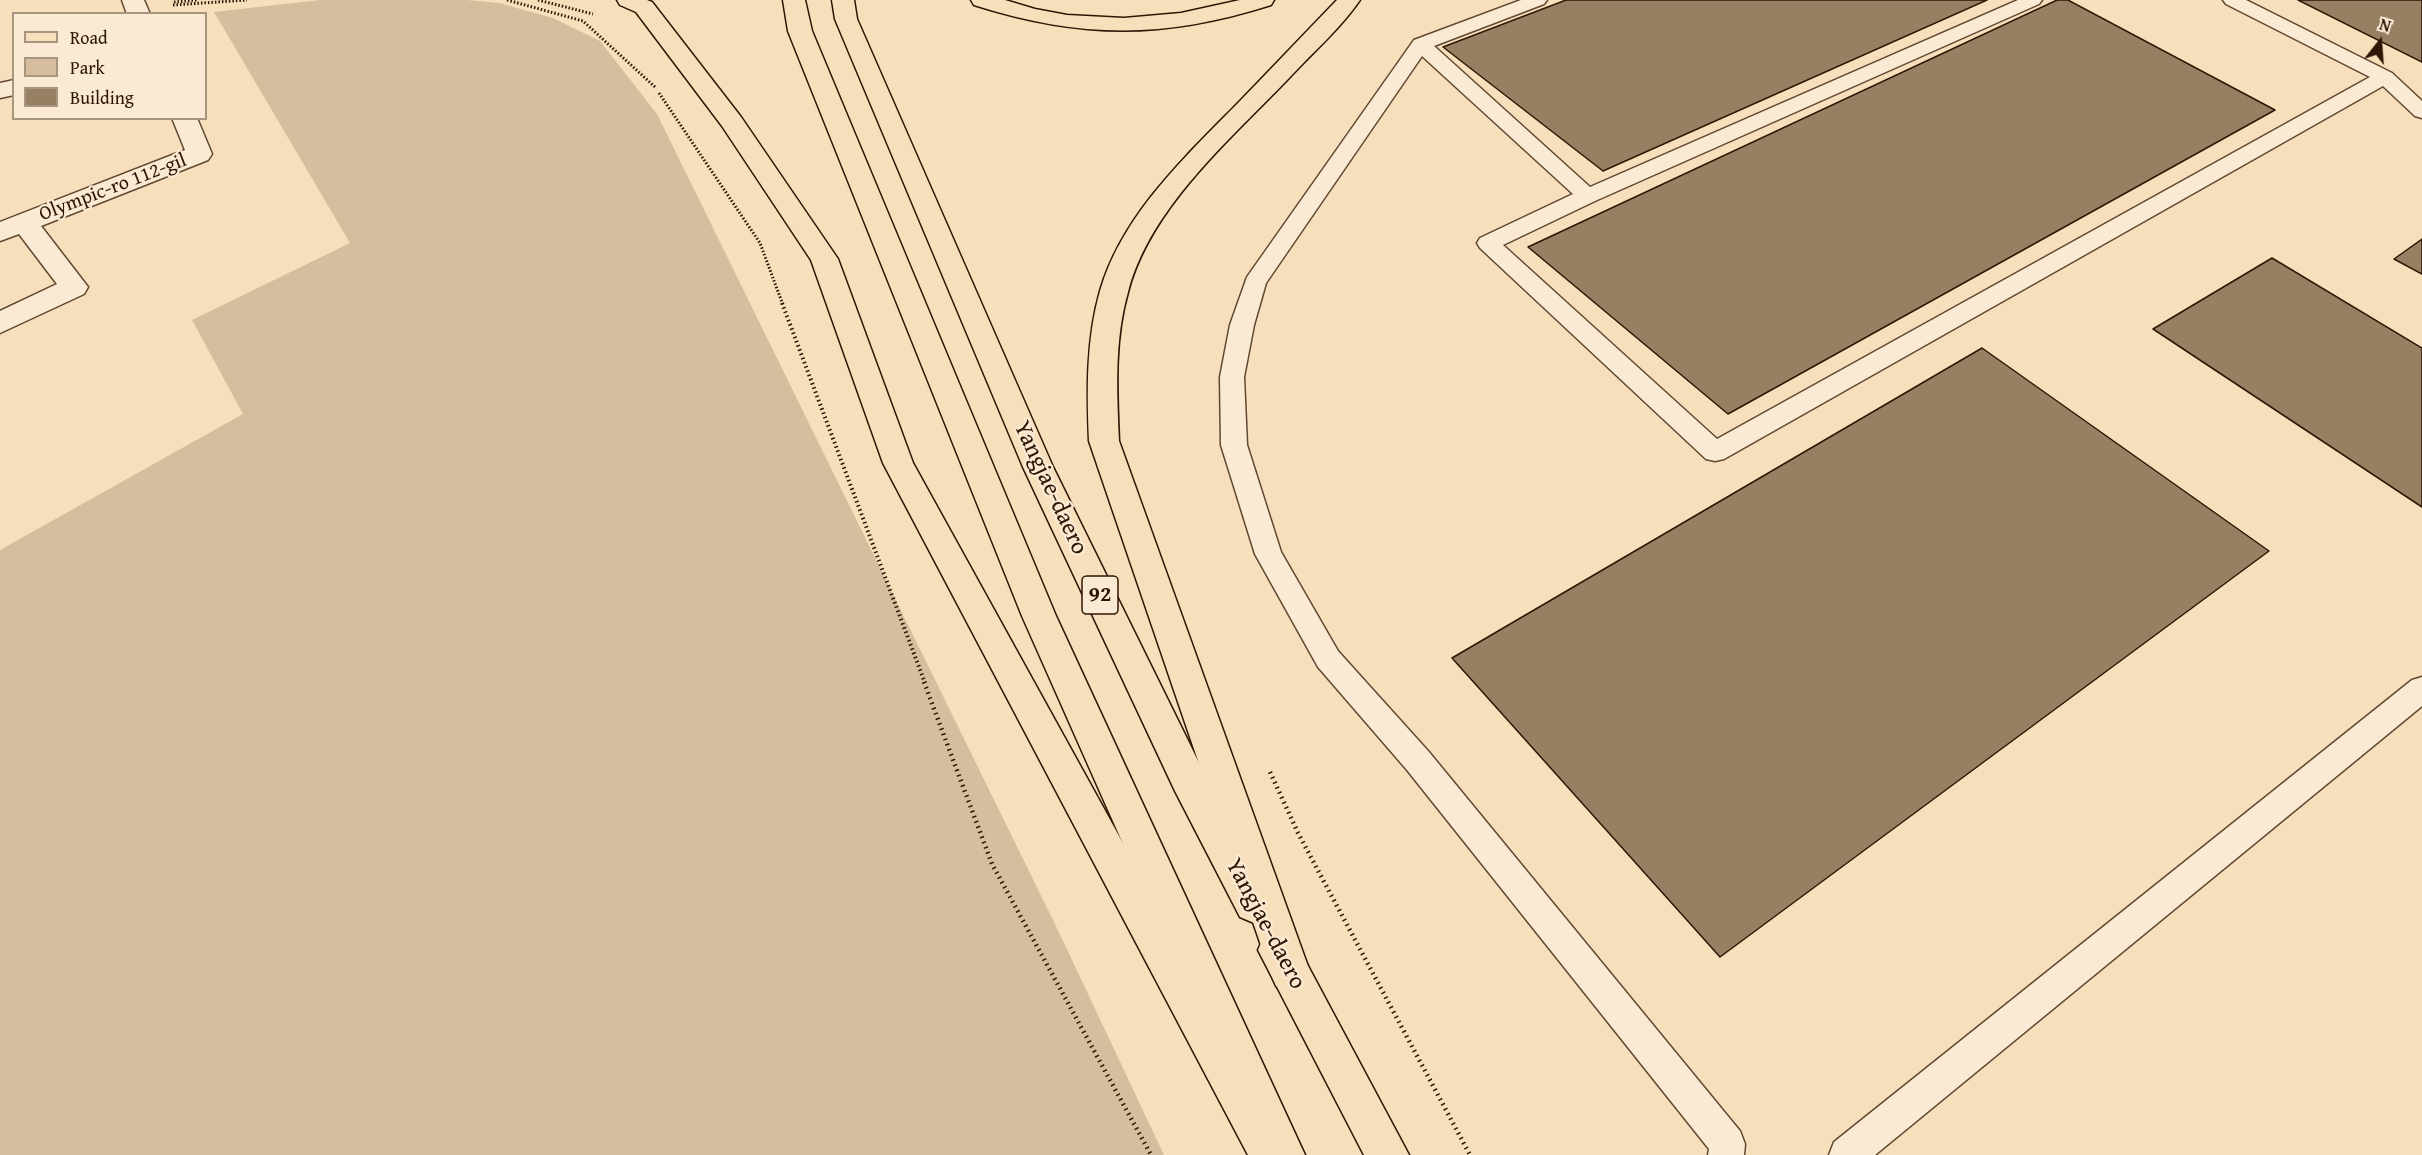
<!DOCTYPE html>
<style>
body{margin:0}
#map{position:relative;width:2422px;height:1155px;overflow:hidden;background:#f8dfbc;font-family:"Gentium Book Plus",serif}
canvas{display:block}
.legend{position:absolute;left:12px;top:12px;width:195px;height:108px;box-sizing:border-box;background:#faead3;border:2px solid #a89580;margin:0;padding:8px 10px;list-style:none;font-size:18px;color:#2d1604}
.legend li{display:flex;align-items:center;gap:12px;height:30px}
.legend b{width:30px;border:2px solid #a89580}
.north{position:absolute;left:2350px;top:12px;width:60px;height:60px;-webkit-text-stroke:4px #faead3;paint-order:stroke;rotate:17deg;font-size:16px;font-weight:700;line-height:24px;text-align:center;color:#2d1604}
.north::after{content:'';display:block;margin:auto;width:21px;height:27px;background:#2d1604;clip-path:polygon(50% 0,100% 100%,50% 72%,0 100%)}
</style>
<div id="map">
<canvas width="2422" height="1155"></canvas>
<ul class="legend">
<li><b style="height:8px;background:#f8dfbc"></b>Road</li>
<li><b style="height:16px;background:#d5bd9d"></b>Park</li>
<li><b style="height:16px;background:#977f64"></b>Building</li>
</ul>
<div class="north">N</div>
</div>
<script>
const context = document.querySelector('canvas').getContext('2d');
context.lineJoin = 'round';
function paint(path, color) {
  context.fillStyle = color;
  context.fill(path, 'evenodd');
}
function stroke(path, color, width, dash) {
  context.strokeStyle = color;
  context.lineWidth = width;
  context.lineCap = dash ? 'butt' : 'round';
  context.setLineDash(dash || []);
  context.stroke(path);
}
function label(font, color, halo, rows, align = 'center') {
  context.font = font + ' "Gentium Book Plus",serif';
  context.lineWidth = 4.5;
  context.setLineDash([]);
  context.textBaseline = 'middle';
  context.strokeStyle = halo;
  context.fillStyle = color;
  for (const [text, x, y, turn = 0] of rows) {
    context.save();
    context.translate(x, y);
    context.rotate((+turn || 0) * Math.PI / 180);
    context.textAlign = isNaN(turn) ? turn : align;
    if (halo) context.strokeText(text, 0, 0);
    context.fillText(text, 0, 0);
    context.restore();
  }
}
const green = new Path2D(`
 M320,0H467L499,3L553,18L600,41L657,114L1055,924L1164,1155H0V550L243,414L192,320L350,243L214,12Z`);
const building = new Path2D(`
 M1566,0H1987L1603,171L1443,47Z
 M2057,0H2068L2275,110L1728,414L1528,247Z
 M2298,0H2422V62Z
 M2422,239V274L2394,259Z
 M2272,258L2422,348V507L2153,329Z
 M1982,348L2269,551L1720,957L1452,658Z`);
const pathFar2 = new Path2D(`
 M507,0L583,21L655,87
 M538,0L593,14
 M174,2L197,0
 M173,5L247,0
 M659,93L760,243L783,305`);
const pathFar1 = new Path2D(`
 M782,303L925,683`);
const path = new Path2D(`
 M924,682L992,864L1151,1155
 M1270,772L1298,833L1470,1155`);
const lane = new Path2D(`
 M1521,0H1547L1544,4L1434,46L1590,187L2018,0H2042L2039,4L1595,201L1503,245L1717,439L2370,77L2226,4L2223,0H2246L2392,73L2422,101V118L2415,116L2383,86L1724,459L1715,461L1706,459L1480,248L1477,243L1480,238L1573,194L1422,56L1266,283L1254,325L1244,377L1247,445L1281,552L1338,651L1429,752L1740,1131L1745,1144L1744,1155H1708L1709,1149L1407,770L1318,667L1255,554L1221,445L1220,377L1230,325L1247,277L1414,40Z
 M2422,677V706L1875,1155H1829L1834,1142L2412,680Z`);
const street = new Path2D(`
 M122,0H144L150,14H127Z
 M14,80V95L0,98V83Z
 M172,118H197L212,154L208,160L41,226L88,287L84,294L0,333V311L57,284L19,234L0,241V222L185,150Z`);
const primary = new Path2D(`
 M783,0H805L812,31L1056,616L1305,1155H1261L1022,616L788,31Z
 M832,0H854L857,19L1053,467L1201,767L1268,891L1273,904L1268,917L1254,923L1240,917L1175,791L1023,467L835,19Z
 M1278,931L1292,936L1409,1155H1364L1258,950L1264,936Z`);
const highway = new Path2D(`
 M617,0H647L652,2L741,117L838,259L913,463L1287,1140L1294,1155H1248L883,463L811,260L722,126L636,12L620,5Z
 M971,0H1005L1035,9L1067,15L1124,18L1181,13L1240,0H1274L1271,5C1164,39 1081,39 974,5Z
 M1337,0H1360C1341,28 1313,52 1290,77C1231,139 1150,207 1128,292C1114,341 1117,391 1119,441L1310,972L1304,986L1290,992L1276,986L1270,972L1089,441C1087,391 1086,340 1100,291C1122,215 1185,157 1239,102C1272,68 1304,34 1337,0Z`);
const farStreetnames = [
 ["Olympic-ro 112-gil",113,188,-21]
];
const shields = [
 [1100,595,36]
];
const shieldNames = [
 ["92",1100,595]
];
const streetNames = [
 ["Yangjae-daero",1050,488,65],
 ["Yangjae-daero",1265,924,62]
];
paint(green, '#d5bd9d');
paint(building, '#977f64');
stroke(building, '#2d1604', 1.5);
stroke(lane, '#604832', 3);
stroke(street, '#604832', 3);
stroke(primary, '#2d1604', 3);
stroke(highway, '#2d1604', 3);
stroke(pathFar2, '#2d1604', 3, [1.5, 2]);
stroke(pathFar1, '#2d1604', 4, [1.5, 3]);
stroke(path, '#2d1604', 4.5, [1.5, 4]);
paint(lane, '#faead3');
paint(street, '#faead3');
paint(primary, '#f8dfbc');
paint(highway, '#f8dfbc');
label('20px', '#2d1604', '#faead3', farStreetnames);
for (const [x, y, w] of shields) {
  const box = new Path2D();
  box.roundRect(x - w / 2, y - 19, w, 38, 4.5);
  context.fillStyle = '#faead3';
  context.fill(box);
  stroke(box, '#2d1604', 1.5);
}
label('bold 22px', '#2d1604', null, shieldNames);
label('24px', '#2d1604', '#faead3', streetNames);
</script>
